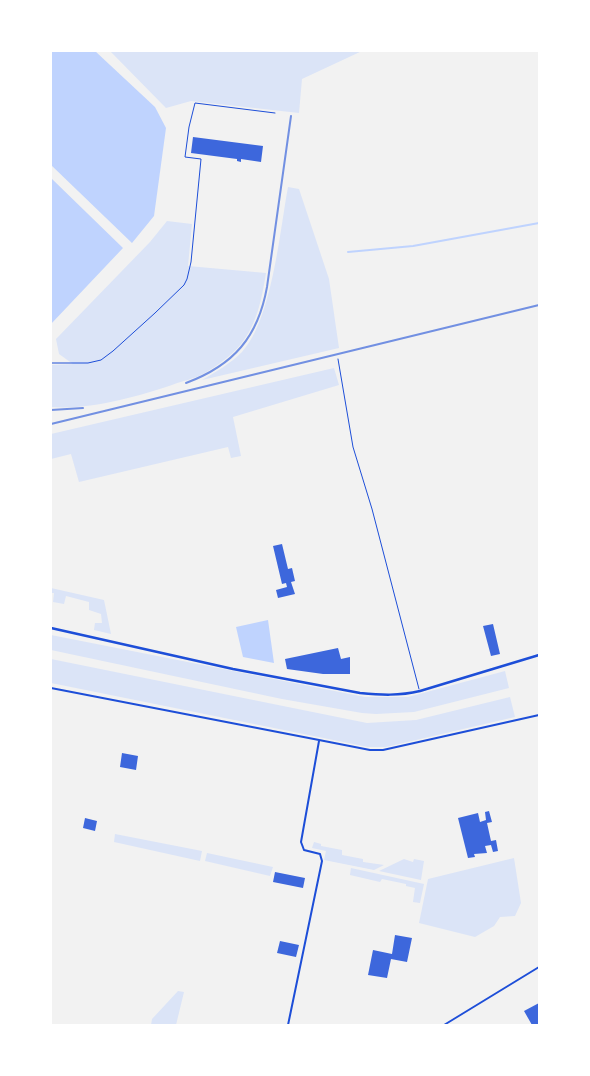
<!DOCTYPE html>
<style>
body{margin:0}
#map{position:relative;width:590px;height:1076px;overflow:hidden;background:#f2f2f2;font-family:"Noto Sans",sans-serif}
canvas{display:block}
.frame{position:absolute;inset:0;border:52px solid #fff;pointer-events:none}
</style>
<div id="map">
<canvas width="590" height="1076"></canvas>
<div class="frame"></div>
</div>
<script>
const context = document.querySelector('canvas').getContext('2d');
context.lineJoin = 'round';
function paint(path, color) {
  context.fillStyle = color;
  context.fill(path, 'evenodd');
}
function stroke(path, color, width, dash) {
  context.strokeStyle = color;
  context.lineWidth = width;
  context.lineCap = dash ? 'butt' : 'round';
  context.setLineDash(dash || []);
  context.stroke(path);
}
const green = new Path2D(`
 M110,51H362L302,79L299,113L191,101L166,108Z
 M288,187L299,189L329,279L339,348L202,380C216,372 231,363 242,352C272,320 280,230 288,187Z
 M167,221L192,224L188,266L266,273C262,298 257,324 241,344C231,356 217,366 203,374C194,379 182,381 172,385C137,397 89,410 51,407V365L73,364L59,354L56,339L150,242Z
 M334,368L339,385L233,417L241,456L231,458L228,447L79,482L71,454L51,459V434Z
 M51,588L104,600L111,634L94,630L95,623H102L101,614L89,610V602L66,596L64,604L53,602L54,593H51Z
 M51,635L365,697H408L505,671L509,688L414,712L376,714L362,713L282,699L51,650Z
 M51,659L367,723L416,720L510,697L515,717L386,747H368L51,683Z
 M115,834L202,851L200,861L114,842Z
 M314,842L321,844V846L342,850V855L363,859V862L384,865L374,870L324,860L326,851L312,848Z
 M207,853L273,867L270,876L205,861Z
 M514,858L521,903L515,916L500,917L494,926L475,937L419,923L428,879Z
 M404,859L413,862L414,859L424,861L421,880L379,871Z
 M351,868L424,884L420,903L413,902L415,888L406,886V884L382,879L380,882L350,875Z
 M178,991L184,992L176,1025H151L152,1019Z`);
const water = new Path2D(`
 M51,51H95L155,107L166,128L154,216L132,243L51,165Z
 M51,178L123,248L51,324Z
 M268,620L274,663L243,657L236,627Z`);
const stream = new Path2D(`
 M348,252L413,246L539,223`);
const building = new Path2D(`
 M193,137L263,146L261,162L241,159V162L237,161V159L191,153Z
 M282,544L288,569L292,568L295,581L291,582L295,594L278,598L276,590L287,587L286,583L282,584L273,546Z
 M493,624L500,654L491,656L483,626Z
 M338,648L341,659L350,657V674H323L287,669L285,659Z
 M122,753L138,756L136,770L120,767Z
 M489,811L492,822L487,823L491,841L496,840L498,851L493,852L491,845L485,846L487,853L474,854L475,857L468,858L458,818L478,813L480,822L486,820L485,812Z
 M85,818L97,821L95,831L83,828Z
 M275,872L305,878L303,888L273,882Z
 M395,935L412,938L407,962L391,959L387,978L368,975L373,950L392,954Z
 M280,941L299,945L296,957L277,953Z
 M539,1003V1025H532L524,1011Z`);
const service = new Path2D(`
 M338,359L353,447L372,509L419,689
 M51,363H88L101,360L113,351L155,313L184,285L187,279L191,262L201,159L185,157L189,127L195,103L275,113`);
const minor = new Path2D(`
 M51,688L319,740L370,750H383L539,715
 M288,1025L322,861L320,854L304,850L301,842L319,741
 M444,1025L539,967`);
const tertiary = new Path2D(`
 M51,628L233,669L360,693C381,695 399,696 420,691L539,655`);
const rail = new Path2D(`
 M186,383C234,365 258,337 267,287L291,116
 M51,410L83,408
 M51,424L539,305`);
paint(green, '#dbe4f7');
paint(water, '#bfd3fe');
stroke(stream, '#bfd3fe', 2);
paint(building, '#3d67dc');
stroke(service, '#1d4ed8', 1);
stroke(minor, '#1d4ed8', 2);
stroke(tertiary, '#1d4ed8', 2.5);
stroke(rail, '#7290e2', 2);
</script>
